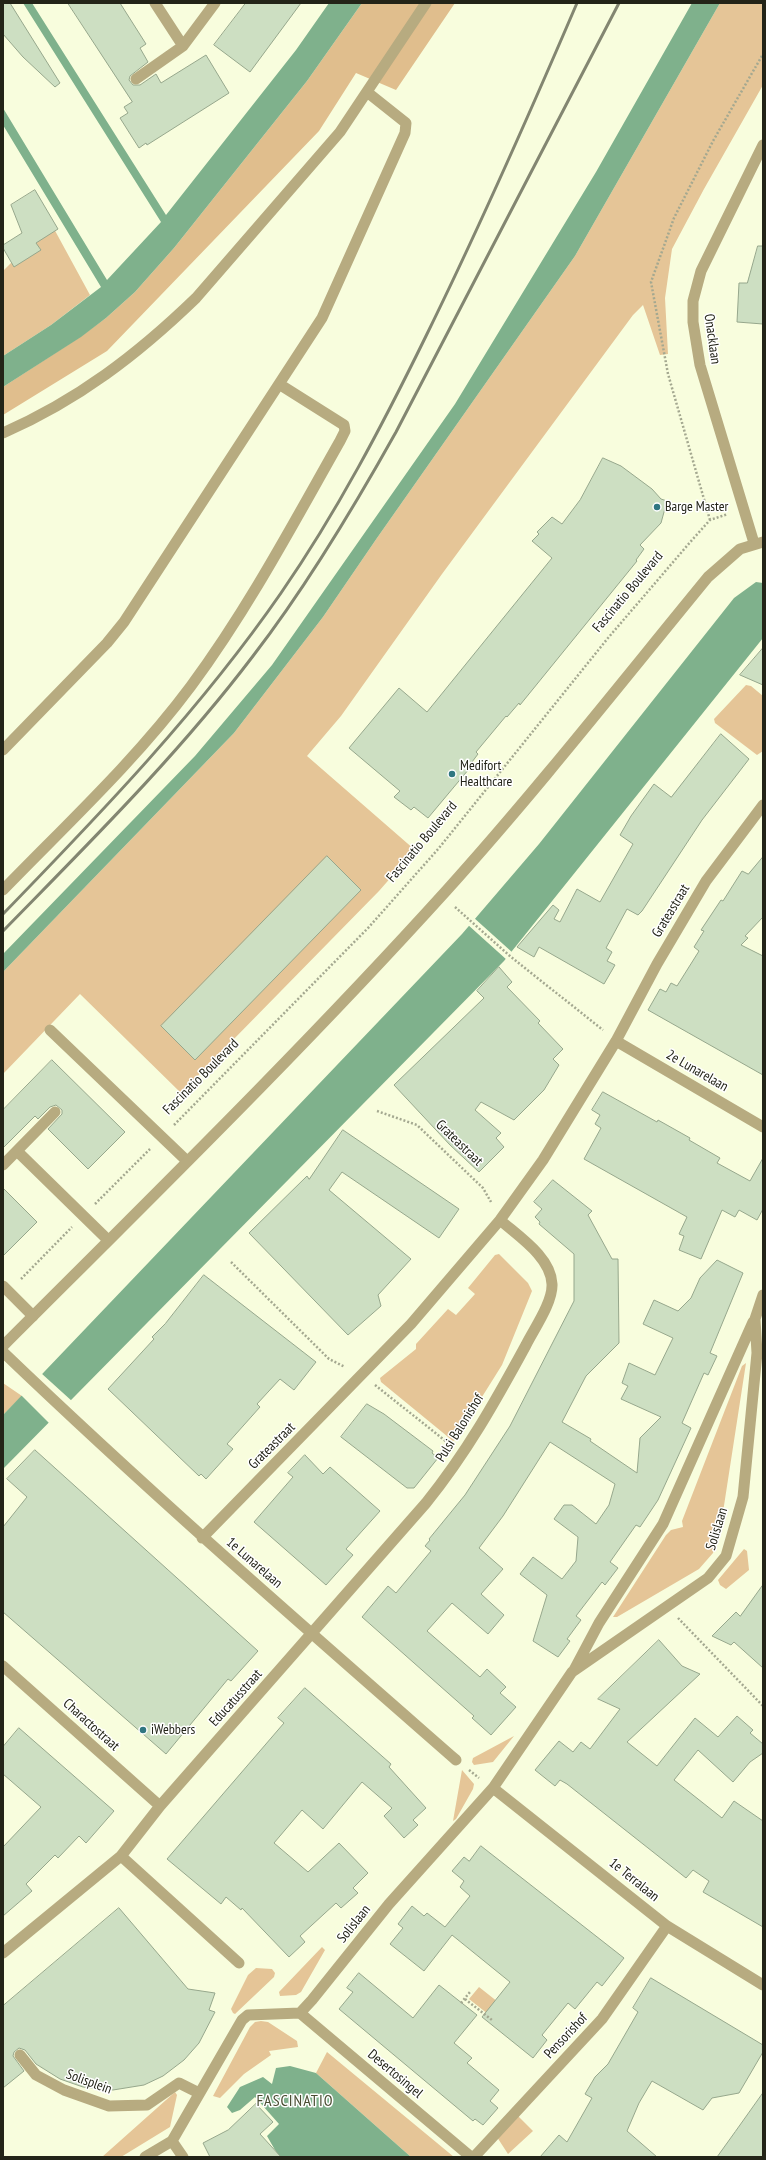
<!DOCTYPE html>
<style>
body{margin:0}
#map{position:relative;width:766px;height:2160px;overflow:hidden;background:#f8fddd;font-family:"PT Sans Narrow",sans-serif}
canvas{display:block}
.frame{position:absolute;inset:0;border:4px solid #232418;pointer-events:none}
</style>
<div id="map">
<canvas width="766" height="2160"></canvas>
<div class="frame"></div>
</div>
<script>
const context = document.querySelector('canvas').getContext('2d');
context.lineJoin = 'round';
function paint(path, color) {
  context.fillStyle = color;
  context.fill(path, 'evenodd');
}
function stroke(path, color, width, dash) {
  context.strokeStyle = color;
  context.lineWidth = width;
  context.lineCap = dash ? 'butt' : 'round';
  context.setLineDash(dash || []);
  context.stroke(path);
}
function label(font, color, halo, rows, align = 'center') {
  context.font = font + ' "PT Sans Narrow",sans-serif';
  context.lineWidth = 3;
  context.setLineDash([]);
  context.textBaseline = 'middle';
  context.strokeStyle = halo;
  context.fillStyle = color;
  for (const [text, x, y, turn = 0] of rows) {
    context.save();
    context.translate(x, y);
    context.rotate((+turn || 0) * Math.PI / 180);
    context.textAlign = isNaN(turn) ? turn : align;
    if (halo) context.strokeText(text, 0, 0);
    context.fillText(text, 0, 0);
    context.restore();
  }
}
const green = new Path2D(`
 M720,3H763V85L704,189L672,249L665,298L668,354L660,355L643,305L633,315L442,574L341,716L307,756L415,850L379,891L181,1093L80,994L3,1074V972L234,733L323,617L377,538L575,256Z
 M53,227L90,295L51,325L3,356V271L32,242Z
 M746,685L751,686L763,696V751L757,755L715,723L714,719Z
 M499,1254L528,1283L532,1291L502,1365L455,1440L453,1441L381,1382L380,1378L416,1349V1344L448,1309L456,1315L475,1294L468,1288L495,1255Z
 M746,1363L721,1525L713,1553L699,1569L617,1617H613L666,1535L671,1530L683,1527L682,1521L742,1366Z
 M3,1383L22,1396L3,1415Z
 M744,1549L747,1551L749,1570L726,1589L720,1585L718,1580Z
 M514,1736L493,1762L474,1765L472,1762L473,1758Z
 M462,1770L474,1784L473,1789L456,1819L453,1821Z
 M322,1947L325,1950L301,1992L296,1995L280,1996L279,1992Z
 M256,1968L272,1969L275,1973L274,1977L235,2014L233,2013L231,2009L248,1975Z
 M479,1987L503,2006L493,2018L469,1999Z
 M261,2021L268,2022L297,2041L298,2047L269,2051L271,2055L244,2074L220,2098L213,2096L250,2027L255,2022Z
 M327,2052L454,2157H411L316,2073Z
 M175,2092L177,2095L170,2127L121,2157H102Z
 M516,2114L533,2131L508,2154L495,2134Z`);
const forest = new Path2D(`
 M362,3H455L396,90L356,73L319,131L107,351L3,415V387L80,337L106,318L135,292L174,248L307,81Z`);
const water = new Path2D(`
 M23,3H32L166,215L296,50L329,3H362L307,81L174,248L135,292L106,318L81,337L3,387V356L51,325L101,287L3,125V108L107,280L161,222Z
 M692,3H720L575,256L377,538L323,617L234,733L3,972V954L195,756L272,665L455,404L596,172Z
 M756,582L763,583V638L504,961L3,1469V1415L462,934L539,844L734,598Z
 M290,2066L316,2073L411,2157H279L267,2136L279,2124L255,2097L240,2110L232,2113L227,2107L240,2087L263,2077L272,2084L276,2068Z`);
const pier = new Path2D(`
 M473,917L513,953L507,960L467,924Z
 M41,1373L73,1402L50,1424L20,1394Z`);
const building = new Path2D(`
 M3,3H10L60,83L55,87L23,57L3,34Z
 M68,3H120L146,44L140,48L148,62L130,76L129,80L133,85H140L156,74L161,83L206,55L229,93L147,145L146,143L139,148L120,118L128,113L124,107L132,102Z
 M246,3H301L250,72L214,45Z
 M35,190L58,229L36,243L41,250L14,267L3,248V245L22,233L11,205Z
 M758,246H763V324L737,322L739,283H747Z
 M603,458L621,466L652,489L661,499L667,501L661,523L640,545L644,549L636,560L637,561L520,705L519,703L507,717L506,716L476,752L478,754L472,762L474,763L428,818L414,807L411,810L394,797L400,791L349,748L399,688L427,712L552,558L532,541L539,534L537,532L552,517L562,524L580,500Z
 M763,648V685L740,675Z
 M721,734L749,759L702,820L642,911L638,915L627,909L606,948L612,952L607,961L615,965L604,984L539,947L534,957L517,947L553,905L559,910L554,919L560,922L577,889L600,902L633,844L620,835L631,816L654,784L671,797Z
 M327,856L361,890L195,1060L161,1026Z
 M763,857V917L745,936L748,938L741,945L763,956V1075L648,1010L660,989L666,992L671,983L677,986L699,951L694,947L704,931L701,930L721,900L723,901L742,871L748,874Z
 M499,967L512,982L507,987L540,1021L538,1023L563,1049L553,1059L559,1065L544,1090L514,1120L481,1102L475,1110L501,1133L496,1138L504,1147L479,1172L450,1145L394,1085L484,998L477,991Z
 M52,1060L125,1132L88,1169L48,1129L62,1114V1110L56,1105L50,1107L38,1119L35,1116L3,1148V1110Z
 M603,1092L657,1122L658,1120L690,1138L689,1140L720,1158L717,1163L750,1181L763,1158V1209L757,1220L739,1210L735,1217L722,1210L701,1259L679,1250L684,1236L679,1234L687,1217L584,1159L601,1128L595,1124L600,1115L592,1110Z
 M343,1130L459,1209L439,1238L342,1172L329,1190L411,1259L378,1295L381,1306L348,1335L249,1233L307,1176L309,1179Z
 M553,1180L592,1211L588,1215L612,1259H618L619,1343L586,1376L562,1422L591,1439L590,1441L637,1473L640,1438L661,1417L621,1399L628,1386L622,1383L629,1363L655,1375L673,1338L643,1324L654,1300L678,1311L691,1298L700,1278L717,1260L743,1273L710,1353L717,1356L708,1375L704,1373L682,1423L691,1428L658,1500L640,1527L636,1525L610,1562L618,1568L605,1585L602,1582L576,1616L581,1620L567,1639L570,1641L558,1657L533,1641L547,1595L520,1574L533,1557L562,1579L576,1561L578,1537L554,1519L564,1505H572L596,1524L609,1505L615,1484L550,1442L503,1516L479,1548L503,1569L481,1594L504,1615L488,1634L452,1603L427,1631L480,1677L487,1669L506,1687L500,1693L516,1707L491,1735L472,1718L474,1716L362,1617L388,1586L396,1593L431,1551L425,1546L430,1540L429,1539L465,1495L510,1426L574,1301V1254L539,1224L540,1222L535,1217L542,1209L534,1202Z
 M3,1188L37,1222L3,1256Z
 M204,1275L316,1362L294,1390L280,1379L257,1404L260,1407L227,1444L233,1449L206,1479L201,1474L199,1476L108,1389L154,1339L152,1337L165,1324Z
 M367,1404L384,1414L433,1451L432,1453L438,1458L414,1488H407L341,1437Z
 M35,1450L258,1651L231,1681L228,1679L166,1754L3,1612V1527L27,1497L7,1479Z
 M305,1455L323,1474L330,1467L380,1511L346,1549L353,1555L326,1585L254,1522L293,1477L288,1473Z
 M763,1585V1668L734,1642L731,1645L712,1636L736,1612L740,1616Z
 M659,1640L682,1666L700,1674L627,1742L657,1766L695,1718L718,1737L737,1716L753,1730L750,1733L763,1744V1753L750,1762L733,1782L698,1750L674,1780L722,1818L734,1801L763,1821V1927L703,1892L709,1881L693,1870L686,1878L567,1784L560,1780L555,1786L535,1770L559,1741L573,1752L581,1742L590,1749L620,1709L598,1699Z
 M305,1688L391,1764L389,1767L426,1808L413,1820L418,1825L404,1838L384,1816L392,1808L362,1782L323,1829L302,1810L274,1843L308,1872L339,1843L368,1873L353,1888L358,1893L341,1908L336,1903L300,1936L305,1942L289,1957L242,1908L241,1910L226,1897L221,1904L167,1859L284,1723L278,1718Z
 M19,1728L114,1811L86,1843L79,1836L58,1858L55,1855L26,1884L32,1891L3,1916V1847L41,1807L3,1774V1747Z
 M481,1846L624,1958L602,1986L597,1982L575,2009L568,2003L542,2035L547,2040L533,2058L482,2017L510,1982L452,1935L424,1971L390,1944L403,1928L398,1924L412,1906L424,1916L427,1913L445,1927L470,1896L460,1887L464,1881L452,1871L464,1857L469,1861Z
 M119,1908L188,1989L215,1993L209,2010L215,2012L199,2043L184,2060L163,2076L144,2085L113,2090L83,2087L60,2079L36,2064L25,2050L19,2048L14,2052L13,2056L24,2071L3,2088V2006Z
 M359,1973L413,2018L439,1985L477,2015L454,2043L472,2058L467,2063L499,2090L490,2101L498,2108L483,2125L475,2119L473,2121L339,2009L353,1992L347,1988Z
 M651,1978L763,2045V2052L739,2093L712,2098L703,2110L652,2081L639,2103L627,2131L657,2157H540L559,2135L567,2142L592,2098L585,2094L595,2077L608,2064L638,2012L633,2008Z
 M763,2093V2157H717L735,2132Z
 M256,2104L273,2122L260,2134L281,2157H210L203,2143L228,2130Z`);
const path = new Path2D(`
 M710,520L668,374L651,282L674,218L713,141L763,54
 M455,907L511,957L603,1030
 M377,1111L417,1125L483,1188L491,1202
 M174,1125L369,927L439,848L608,638L692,540L710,520L728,514
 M95,1204L150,1149
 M231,1262L329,1359L345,1367
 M21,1279L72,1227
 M375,1385L448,1443
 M678,1618L763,1706
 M469,1770L479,1778
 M465,1999L492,2020
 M461,2003L470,1992`);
const service = new Path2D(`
 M3,433C78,400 137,355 196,298L340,132L426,3
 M3,750L107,643L124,622L322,318L405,133L406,123L367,92
 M3,890C67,824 136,760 191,686C248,609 293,524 340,441L345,431L344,425L279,384
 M50,1030L187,1161
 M17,1151L108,1240
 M3,1165L55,1112
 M3,1286L33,1316`);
const pedestrian = new Path2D(`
 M20,2055L36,2075L64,2090L109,2106L147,2105L179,2083L199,2093`);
const minor = new Path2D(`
 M155,3L183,46
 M136,79L183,46L215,3
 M754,543L700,365L693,322V301L701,271L763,145
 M616,1041L763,1127
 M3,1352C150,1493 303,1626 456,1760
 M202,1538L411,1324L500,1220L543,1160L616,1041L657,964L706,881L763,805
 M3,1666L160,1806
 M574,1670L599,1623L663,1524L753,1322
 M493,1788L667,1926L763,1985
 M121,1856L239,1963
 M3,1953L121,1856L160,1806L426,1503C467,1452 495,1402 526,1345C534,1329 553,1302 552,1284C551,1257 518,1236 500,1220
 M300,2013L471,2157
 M172,2141L183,2157
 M145,2157L172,2141L242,2020L248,2015L300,2013L312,2000L389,1904L493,1788L572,1672L708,1578L726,1556L743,1497L757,1353L755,1319L763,1295
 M474,2157L602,2019L667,1926`);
const tertiary = new Path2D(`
 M3,1346C152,1197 304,1048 446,891C537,790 621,683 708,577L740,549L763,542`);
const rail = new Path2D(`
 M3,914C102,812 200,710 281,593C337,512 383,424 426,336C480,226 529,115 577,3
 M3,931C89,843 178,755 253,656C307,586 353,509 396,432L619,3`);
const markers = [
 [657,507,4,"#2f7681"],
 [452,774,4,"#2f7681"],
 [143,1730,4,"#2f7681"]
];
const streetNames = [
 ["Onacklaan",712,339,82],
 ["Fascinatio Boulevard",628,592,-50],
 ["Fascinatio Boulevard",422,842,-50],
 ["Grateastraat",671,911,-59],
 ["2e Lunarelaan",697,1071,30],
 ["Fascinatio Boulevard",201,1077,-45],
 ["Grateastraat",459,1143,44],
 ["Pulsi Balonishof",460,1428,-58],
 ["Grateastraat",272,1446,-45],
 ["Solislaan",717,1529,-73],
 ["1e Lunarelaan",254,1563,41],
 ["Educatusstraat",236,1698,-48],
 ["Charactostraat",91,1725,42],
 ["1e Terralaan",634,1880,39],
 ["Solislaan",354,1924,-51],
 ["Pensorishof",566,2036,-47],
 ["Desertosingel",395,2074,40],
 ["Solisplein",89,2082,20]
];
const poiNames = [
 ["Barge Master",665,507],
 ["Medifort",460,766],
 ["Healthcare",460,782],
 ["iWebbers",151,1730]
];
const quarterNames = [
 ["FASCINATIO",295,2101]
];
paint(green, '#e5c597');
paint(forest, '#e0be8d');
paint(water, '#7fb18c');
paint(pier, '#f8fddd');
paint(building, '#cddfc2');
stroke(building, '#96a78c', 1);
stroke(path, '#a4a890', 2.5, [2, 2]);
stroke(service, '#b7ab80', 11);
stroke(pedestrian, '#b7ab80', 11);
stroke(minor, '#b7ab80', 11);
stroke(tertiary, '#b7ab80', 11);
stroke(rail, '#838671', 3);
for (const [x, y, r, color] of markers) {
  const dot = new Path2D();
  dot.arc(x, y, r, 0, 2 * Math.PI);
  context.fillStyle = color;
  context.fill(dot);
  stroke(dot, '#fff', 1.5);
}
label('14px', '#232418', '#fff', streetNames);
label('14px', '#232418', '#fff', poiNames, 'left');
context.letterSpacing = '1px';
label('16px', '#4a4d32', '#fff', quarterNames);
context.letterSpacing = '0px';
</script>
